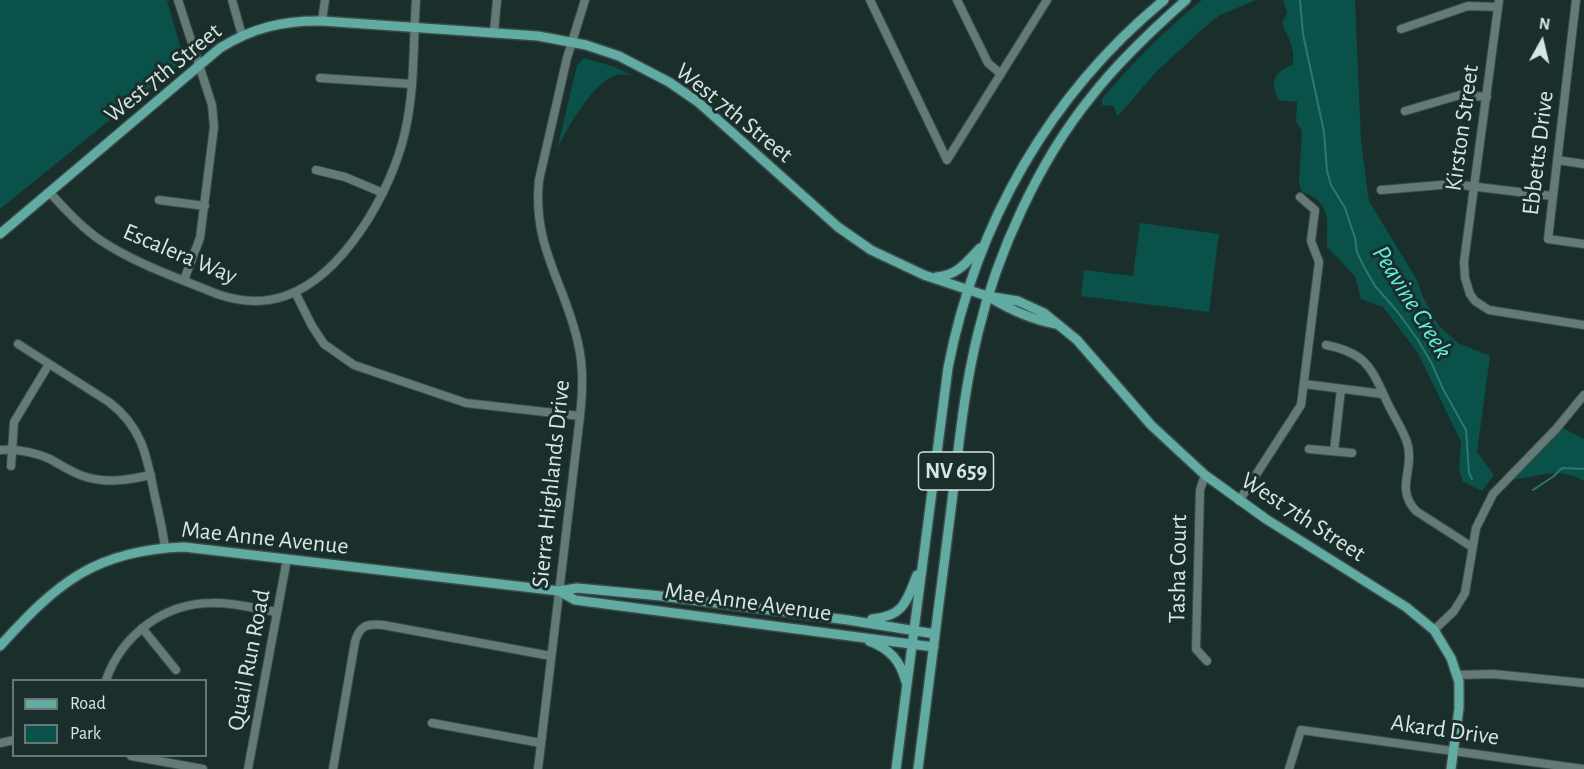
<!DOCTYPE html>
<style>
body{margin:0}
#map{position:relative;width:1584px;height:769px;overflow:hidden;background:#1a2e2c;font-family:"Alegreya Sans",sans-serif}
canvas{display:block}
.legend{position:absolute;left:12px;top:679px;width:195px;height:78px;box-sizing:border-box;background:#1a2e2c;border:2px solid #667775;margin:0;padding:8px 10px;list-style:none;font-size:18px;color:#d8e5e3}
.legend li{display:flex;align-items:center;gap:12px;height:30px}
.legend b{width:30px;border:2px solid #667775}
.north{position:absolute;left:1512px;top:12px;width:60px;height:60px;-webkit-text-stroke:4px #1a2e2c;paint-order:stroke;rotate:8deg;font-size:16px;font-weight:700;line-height:24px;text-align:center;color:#d8e5e3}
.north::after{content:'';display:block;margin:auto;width:21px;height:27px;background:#d8e5e3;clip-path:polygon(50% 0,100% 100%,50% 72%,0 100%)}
</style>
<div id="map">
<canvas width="1584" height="769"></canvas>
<ul class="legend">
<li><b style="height:8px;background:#62aba2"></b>Road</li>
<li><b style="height:16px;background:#0a514a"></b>Park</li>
</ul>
<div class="north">N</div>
</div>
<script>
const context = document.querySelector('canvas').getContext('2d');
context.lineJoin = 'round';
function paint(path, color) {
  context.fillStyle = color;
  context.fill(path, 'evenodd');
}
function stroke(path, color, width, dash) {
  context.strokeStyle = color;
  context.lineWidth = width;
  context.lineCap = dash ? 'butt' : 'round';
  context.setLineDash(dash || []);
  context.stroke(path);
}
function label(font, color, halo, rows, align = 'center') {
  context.font = font + ' "Alegreya Sans",sans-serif';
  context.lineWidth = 6;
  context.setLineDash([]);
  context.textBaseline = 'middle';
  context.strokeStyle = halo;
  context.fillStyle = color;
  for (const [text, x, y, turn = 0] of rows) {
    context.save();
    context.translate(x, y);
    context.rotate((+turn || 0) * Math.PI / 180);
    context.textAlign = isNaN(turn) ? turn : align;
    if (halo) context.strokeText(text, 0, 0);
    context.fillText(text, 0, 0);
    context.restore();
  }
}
const green = new Path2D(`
 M0,0H167L184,60L0,209Z
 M1202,0H1256L1220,15L1207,25L1156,72L1117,117L1114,106L1102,105V99C1132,63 1165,30 1202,0Z
 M1283,0H1355L1361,141L1369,201L1417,280L1423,297L1439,326L1458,343L1490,356L1477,452L1494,475L1482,491L1463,482L1459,468L1461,442L1418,353L1383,307L1361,299L1355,276L1327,247C1327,221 1332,202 1302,192L1299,183L1302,131L1296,122L1297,102L1279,100C1269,82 1274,72 1292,65C1297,51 1287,36 1282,23L1287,13Z
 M584,58L615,67L634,76C627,74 619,73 611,77C591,87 566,129 557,150L577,65Z
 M1140,223L1219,234L1209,312L1081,296L1084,270L1133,276Z
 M1563,428L1584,439V481C1559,466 1540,477 1514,479Z`);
const stream = new Path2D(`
 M1300,0L1303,34L1324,132L1327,171L1331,185L1345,208L1355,238L1357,252L1363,265L1375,286L1397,311L1418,340L1432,364L1443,389L1466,430L1469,473L1472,479
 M1533,490L1554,476L1562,468L1584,469`);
const minor = new Path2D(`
 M178,0L212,105L214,127L200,238L184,280
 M232,0L242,35
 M870,0L947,160
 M957,0L988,63L1001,74
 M1499,0L1464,262L1465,278L1470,294L1475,301L1489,310L1584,325
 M1576,0L1548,239L1584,244
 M322,21L325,0
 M1401,29L1468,6L1498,7
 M494,32L497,0
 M320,78L412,84
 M1405,111L1460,95L1487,97
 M947,160L1047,0
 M1557,160L1584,164
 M316,170L345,177L383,193
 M1381,190L1453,184L1552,196
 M50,193C66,210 81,227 100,240C136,264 178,278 217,294C240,302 262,304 285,296C344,276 392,190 405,132C415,89 413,44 416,0
 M159,200L205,206
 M295,292L312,326L324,344L354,365L466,403L580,416
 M18,344L109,402C143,428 147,457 155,497C159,514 163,531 165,548
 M1326,345C1371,354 1372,372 1390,408C1396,420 1405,433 1408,446C1414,471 1395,488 1416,511L1472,547
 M1304,384L1383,394
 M1309,449L1352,453
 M0,450C17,449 34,452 50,459C61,465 71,472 83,476C106,484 128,480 151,475
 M1334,451L1341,389
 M11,466L14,422L49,364
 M1205,475L1200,490L1196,649L1207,661
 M1239,501L1301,405L1319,262L1311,241L1315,210L1300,197
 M142,628L176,670
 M1434,630L1454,611L1465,593L1476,528L1493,494L1556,429L1584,395
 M1457,675L1493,674L1584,683
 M106,680C122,635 164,603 212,603C234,602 256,609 277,612
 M432,723L541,743
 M0,743L14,740
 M131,756L203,769
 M248,769L287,559
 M333,769L355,642C359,626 367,623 383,625L551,656
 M538,769L580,416C583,391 584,368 578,343C565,283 532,247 539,180L567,58L585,0
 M1289,769L1301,730L1583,769`);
const major = new Path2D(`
 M0,234L220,48C252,28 284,20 322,21L538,36L586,45L619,56L669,82L698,102L838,227L871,250L924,275L987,296L1018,301L1044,313L1077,340L1151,425L1205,475L1266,519L1406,607L1434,630L1451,658L1459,682V708L1451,769
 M936,277C957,276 967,262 980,248
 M989,297C1009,309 1033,320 1056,324
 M559,591L575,600L934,647
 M872,619C904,616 906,602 917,575
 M869,641C890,649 900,660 906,682
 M0,646C57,583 95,550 184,547L559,591L577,588L661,596L848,620L935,634
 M896,769L948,368C976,223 1050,94 1164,0
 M918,769C929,685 939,601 950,517C958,455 963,393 978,333C997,253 1039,161 1091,97C1119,61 1152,30 1186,0`);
const shields = [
 [956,471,75]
];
const shieldNames = [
 ["NV 659",956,471]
];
const streetNames = [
 ["West 7th Street",163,73,-39],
 ["West 7th Street",734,113,39],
 ["Kirston Street",1462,128,-82],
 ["Ebbetts Drive",1538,153,-83],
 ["Escalera Way",180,254,23],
 ["Sierra Highlands Drive",551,484,-84],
 ["West 7th Street",1303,517,33],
 ["Mae Anne Avenue",265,538,6],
 ["Tasha Court",1178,569,-89],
 ["Mae Anne Avenue",748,602,8],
 ["Quail Run Road",249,660,-79],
 ["Akard Drive",1445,730,8]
];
const waterNames = [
 ["Peavine Creek",1412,302,58]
];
paint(green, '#0a514a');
stroke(stream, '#2c786f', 2);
stroke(minor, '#3a4c4a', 10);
stroke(major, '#3a4c4a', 12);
stroke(minor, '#647a77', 8);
stroke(major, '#62aba2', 9);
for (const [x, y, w] of shields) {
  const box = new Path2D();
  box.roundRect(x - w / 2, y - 19, w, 38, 4.5);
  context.fillStyle = '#1a2e2c';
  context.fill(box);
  stroke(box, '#d8e5e3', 1.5);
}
label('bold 22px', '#d8e5e3', null, shieldNames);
label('24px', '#d8e5e3', '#1a2e2c', streetNames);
label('italic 26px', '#62eede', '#1a2e2c', waterNames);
</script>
